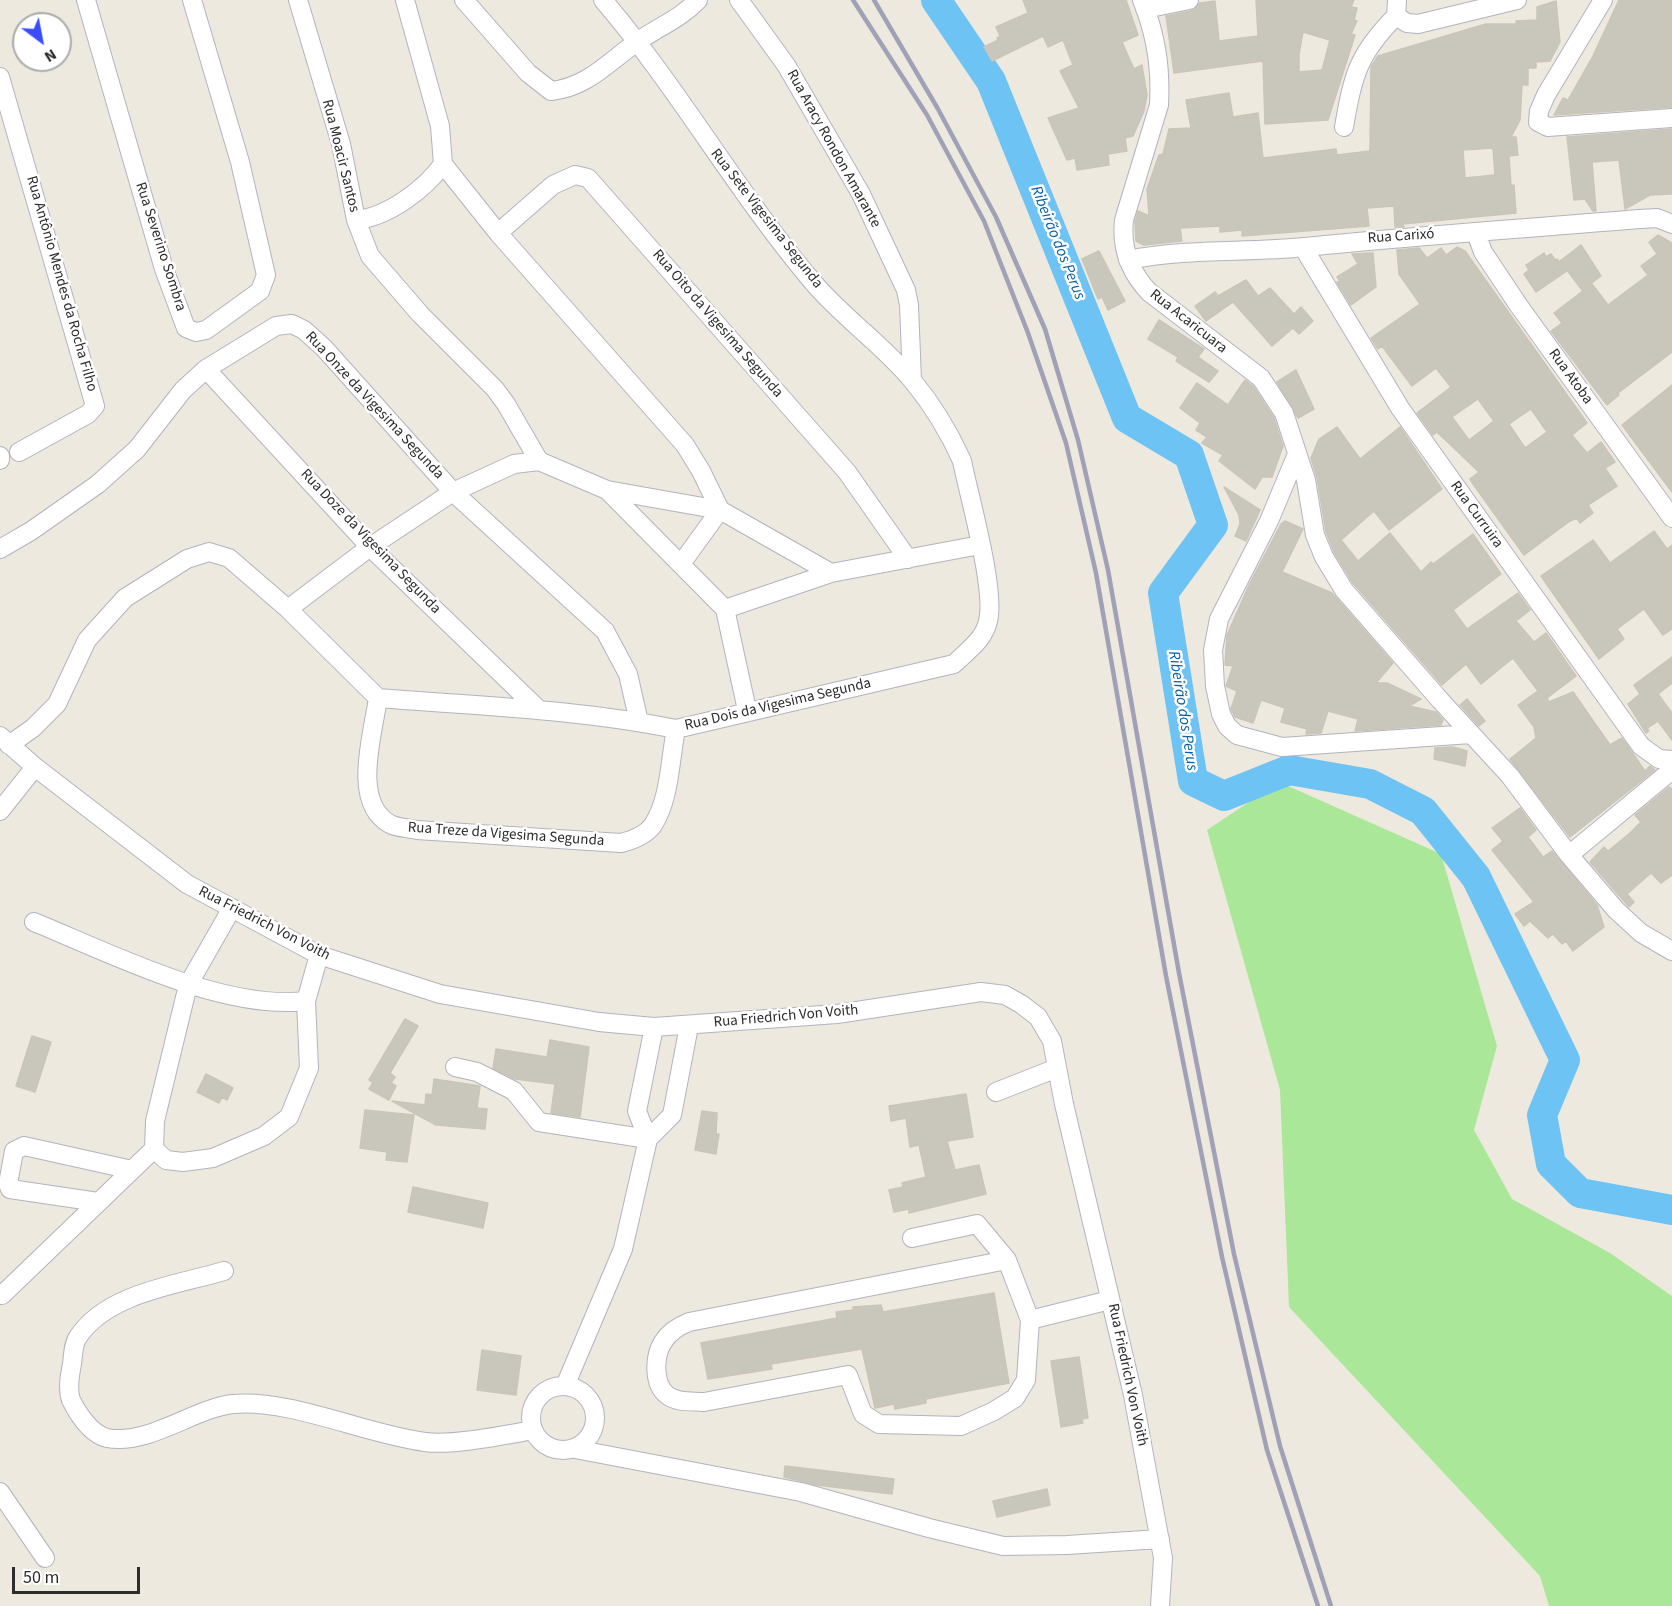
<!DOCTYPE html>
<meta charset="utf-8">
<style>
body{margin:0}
#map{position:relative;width:1672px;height:1606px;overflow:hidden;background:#eee9de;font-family:"Source Sans 3",sans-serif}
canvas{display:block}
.north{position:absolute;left:12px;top:12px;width:60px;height:60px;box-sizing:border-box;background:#fff;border:2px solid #ababab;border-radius:50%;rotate:148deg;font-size:16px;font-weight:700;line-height:24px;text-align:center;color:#2c2c2c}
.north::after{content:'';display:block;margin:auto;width:21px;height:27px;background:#3a4cff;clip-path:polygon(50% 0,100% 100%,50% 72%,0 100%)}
.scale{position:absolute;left:12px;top:1567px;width:128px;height:27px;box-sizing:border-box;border:3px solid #2c2c2c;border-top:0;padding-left:8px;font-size:18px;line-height:21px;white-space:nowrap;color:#2c2c2c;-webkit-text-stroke:4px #fff;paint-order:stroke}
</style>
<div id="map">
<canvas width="1672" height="1606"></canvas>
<div class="north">N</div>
<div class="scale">50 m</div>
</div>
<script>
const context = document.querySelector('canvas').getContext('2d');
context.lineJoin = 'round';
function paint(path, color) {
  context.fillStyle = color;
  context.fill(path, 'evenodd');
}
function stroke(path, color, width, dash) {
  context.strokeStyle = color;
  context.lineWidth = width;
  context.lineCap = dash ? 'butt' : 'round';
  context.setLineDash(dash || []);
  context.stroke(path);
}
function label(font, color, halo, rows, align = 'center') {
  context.font = font + ' "Source Sans 3",sans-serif';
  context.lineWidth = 5;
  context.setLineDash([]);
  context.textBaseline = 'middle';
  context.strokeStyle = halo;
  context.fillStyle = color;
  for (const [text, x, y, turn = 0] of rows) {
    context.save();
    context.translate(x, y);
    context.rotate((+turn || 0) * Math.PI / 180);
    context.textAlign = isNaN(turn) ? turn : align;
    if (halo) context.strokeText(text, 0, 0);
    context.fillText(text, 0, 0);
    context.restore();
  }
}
const green = new Path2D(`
 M1279,782L1441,854L1497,1046L1474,1130L1512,1199L1610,1253L1672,1296V1606H1549L1540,1576L1289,1307L1280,1090L1207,830Z`);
const river = new Path2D(`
 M936,0L991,81L1127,418L1189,455L1213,525L1163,593L1193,781L1224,796L1289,770L1370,784L1423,811L1476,877L1565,1060L1542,1115L1551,1164L1580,1193L1672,1210`);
const building = new Path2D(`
 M1023,0H1126L1138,35L1122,42L1134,69L1142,65L1147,95L1144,111L1133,136L1125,138L1127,151L1108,154L1109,165L1077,170L1075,158L1067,160L1048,118L1079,108L1060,71L1073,65L1063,40L1048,47L1043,36L992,61L984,47L998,40L997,38L1000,36L996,27L1028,13Z
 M1256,0H1354L1351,7L1357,8L1354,20L1357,21L1351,34L1355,35L1328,120L1265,124L1263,61L1174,73L1166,16L1191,11L1200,3L1215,1L1219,41L1258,36ZM1303,32L1330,40L1322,70L1299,72V54Z
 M1619,0H1672V107L1554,115L1563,98L1568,100L1593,56Z
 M1556,1L1560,42L1550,61L1536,62V68H1528V85H1522L1520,120L1511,137H1516L1518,155L1509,156L1511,186L1514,185L1516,213L1402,224L1404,227H1395L1394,206L1367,208L1369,226L1242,236V230L1220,232V226L1180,228L1182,241L1144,245L1136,241L1135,222L1138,211L1149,216L1147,189L1159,155L1163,154L1169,129L1191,128L1186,100L1229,93L1233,117L1258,113L1263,158L1336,149L1337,155L1370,151L1371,67L1378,56L1486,24H1517L1516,21L1537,20V7ZM1493,148L1495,175L1465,178L1463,150Z
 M1672,129V194L1650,195L1625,209L1619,160L1592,162L1596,211H1593L1585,199L1574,200L1567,137Z
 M1658,235L1672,243V352L1618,393L1619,395L1607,405L1551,331L1562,323L1554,313L1592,284L1608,305L1648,275L1641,266L1657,254L1649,242Z
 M1581,245L1601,276L1582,290L1560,261Z
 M1457,247L1465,251L1587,423L1572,435L1587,453L1601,442L1615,462L1605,468L1617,486L1588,505L1593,513L1580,523L1577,518L1570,521L1524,555L1473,484L1470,479L1479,472L1437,432L1433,435L1417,413L1451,387L1436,368L1412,386L1382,346L1378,349L1371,338L1420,304L1399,274L1397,250L1419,248L1427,258L1441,248L1446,255ZM1478,399L1494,421L1469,440L1452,417ZM1531,409L1547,432L1525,448L1509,424Z
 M1099,251L1125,301L1108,310L1102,297L1098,299L1082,259Z
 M1373,253L1376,287L1351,305L1337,282L1340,281L1337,277L1358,264L1352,254Z
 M1544,253L1546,257L1551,254L1555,260L1557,259L1567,271L1536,292L1524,274L1529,270L1526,265Z
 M1246,280L1258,296L1270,288L1294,314L1301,307L1313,321L1299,334L1293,328L1272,346L1233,302L1206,321L1195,306L1215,292L1218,296Z
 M1159,320L1204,349L1198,357L1218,371L1209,382L1176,361L1178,357L1148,339Z
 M1296,370L1314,409L1298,418L1277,382Z
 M1245,380L1253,386L1274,418L1283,446L1272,477H1262L1255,489L1219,461L1223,455L1202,443L1207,437L1196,430L1200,423L1180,408L1197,383L1228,405Z
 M1672,385V492L1622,425Z
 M1337,427L1360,459L1400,427L1442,489L1389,530L1374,511L1341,540L1358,561L1390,533L1421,572L1431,562L1433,564L1473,534L1501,574L1453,610L1467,629L1518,593L1530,610L1516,621L1534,642L1546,633L1576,676L1547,698L1549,702L1573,692L1610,745L1622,738L1645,771L1650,766L1655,770L1570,837L1510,759L1536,738L1534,727L1518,705L1538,691L1513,658L1481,684L1466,664L1442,685L1353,583L1334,552L1326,532L1317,478L1311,458L1319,439Z
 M1224,487L1260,510L1246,541L1235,536L1240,524L1239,515Z
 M1285,521L1303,529L1282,572L1332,593L1393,663L1376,683H1387L1421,699L1409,706L1436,712L1443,720L1441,725L1355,731L1358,719L1328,711L1321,733L1306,734L1307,729L1281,722L1285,708L1261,700L1253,723L1235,717L1231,709L1237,691L1226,686L1233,666L1225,665L1227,635L1250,583L1281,524Z
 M1654,531L1667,549L1672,545V629L1663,635L1644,609L1617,629L1624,639L1599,659L1541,576L1593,540L1610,563Z
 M1672,657V683L1658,694L1672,713V740L1658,721L1647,728L1649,731L1646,733L1628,704L1640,694L1634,685Z
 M1467,699L1485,721L1479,726L1460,705Z
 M1453,747L1467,751L1465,766L1434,759L1435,748Z
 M1669,787L1672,789V875L1661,883L1651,873L1627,894L1634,902L1629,907L1590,862L1604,847L1608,851L1629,834L1641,822L1635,815Z
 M1520,808L1536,830L1528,837L1543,857L1552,851L1597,905L1604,927L1573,951L1566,941L1562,944L1553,934L1548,938L1530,921L1524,926L1515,914L1534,902L1492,850L1503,841L1492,828Z
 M405,1019L418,1026L390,1073L395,1077L391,1083L396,1086L389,1100L369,1089L373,1082L369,1080Z
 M32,1036L51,1042L35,1092L16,1086Z
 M550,1040L589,1047L580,1117L551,1113L555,1084L515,1079L493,1068L496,1049L547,1057Z
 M206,1074L233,1088L227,1100L222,1097L219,1103L197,1092Z
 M434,1079L480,1086L477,1108L487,1109L485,1129L436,1125L392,1101L425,1105L426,1094L432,1095Z
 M966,1094L973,1137L947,1141L955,1170L979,1165L986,1194L909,1213V1209L894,1212L889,1190L903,1187L902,1183L926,1177L919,1145L910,1147L906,1118L891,1121L889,1106Z
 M365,1110L414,1115L407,1162L386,1160L387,1152L360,1148Z
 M702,1111L717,1113L716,1134H719L716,1154L695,1150Z
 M413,1187L488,1203L483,1228L408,1212Z
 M994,1293L1009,1383L926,1399V1403L895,1409L894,1404L875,1408L862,1349L771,1364L772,1369L708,1379L701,1343L837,1318L836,1312L853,1310V1307L881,1305L883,1312Z
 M482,1350L521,1356L516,1395L477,1390Z
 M1079,1357L1088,1418L1082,1419L1083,1423L1061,1427L1051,1361Z
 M785,1466L894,1479L892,1494L817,1485L784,1477Z
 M1047,1489L1050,1505L997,1517L993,1501Z`);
const minor = new Path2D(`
 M86,0L164,269L186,328L196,332L206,330L260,291L266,275L240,162L192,0
 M298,0L341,144L356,220C388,217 425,189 443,164L440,126L405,0
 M464,0L528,73L551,91C588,87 608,62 637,42C658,27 680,19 698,0
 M739,0L786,65L861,194L906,290L909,305L912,380
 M1142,0C1156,35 1161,67 1159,105L1124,220C1121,247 1130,272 1149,292L1261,378L1284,413L1306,480L1315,535L1324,557L1344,590L1440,700L1510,776L1569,855L1616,910L1641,933L1672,951
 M1603,0L1546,95L1539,111L1538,122L1548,127L1672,118
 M1145,9L1189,0
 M1396,16L1407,23L1418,24L1517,0
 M0,77L95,406L88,414L19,452
 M1344,127C1353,75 1358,54 1396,16L1397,0
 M443,164L498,233L685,445L701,471L720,510L681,564
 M356,220L370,256L420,314L495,389L506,404L539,461
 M498,233L553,185L575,175L588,178L847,472L908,559
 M1476,233L1483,252L1519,306L1672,518
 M1303,247L1400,408L1641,746L1659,759L1672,760
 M1128,260C1187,248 1246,253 1305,247C1416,236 1528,228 1640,219L1657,218L1672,224
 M206,369L370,547L539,710
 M1297,454L1269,521L1219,619L1213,650L1215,686L1221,714L1227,726L1237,735L1282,747L1471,734
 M0,456V460
 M607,490L725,609L747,710
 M0,549L31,531L98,484L137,449L183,390L206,369L276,326L292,324L304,330L324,348L453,492L605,631L628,674L639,722
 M288,609L370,547L453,492L514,464L539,461L607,490L720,510L831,573
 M725,609L831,573L980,545
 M378,698C373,734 351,803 390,824C397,828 409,828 417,830L621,843C633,840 646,835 653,825C670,799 670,759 676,729
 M0,736L35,767L187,884L319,955L440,994L599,1022L654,1027L837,1014L981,992L1005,995L1021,1004L1038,1017L1052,1041L1064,1104L1133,1395L1163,1558L1160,1606
 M9,745L33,728L57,704L87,640L125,598L187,559L209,552L229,558L288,609L378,698C477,706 578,709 676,729L954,664C967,651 984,640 988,621C996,590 969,496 962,461C950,434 931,403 912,380C882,344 842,317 812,281C736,191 679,89 603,0
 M0,811L35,767
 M1569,855L1672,770
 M232,908L188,985L155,1121L154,1149L166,1160L183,1162L213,1158L264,1136L289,1117L309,1068L306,1001
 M34,922C110,953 223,1011 306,1001L319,955
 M455,1067L477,1072L514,1091L539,1122L648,1139
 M996,1092L1057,1068
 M648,1139L672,1115L689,1026
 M98,1202L10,1189L8,1184L14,1151L24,1146L132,1170
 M912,1238L977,1224L1007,1260L1030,1320L1026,1380L1015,1398L994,1411L961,1426L879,1424L863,1414L848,1375L704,1402C692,1401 677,1403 667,1395C653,1384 654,1356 663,1342C669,1332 679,1326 689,1322L1007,1260
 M224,1271C177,1285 107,1293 78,1337C73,1344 73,1356 72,1364C70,1374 67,1389 71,1400C78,1414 91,1434 107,1438C149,1446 194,1408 233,1404C292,1399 364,1434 425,1442C451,1446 505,1435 533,1430
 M2,1295L154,1149
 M1030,1320L1110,1300
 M531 1418a32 32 0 1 1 64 0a32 32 0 1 1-64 0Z
 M565,1386L623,1249L648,1139L637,1111L654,1027
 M575,1449L801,1492L929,1528L1003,1546L1067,1545L1160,1539
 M0,1492L45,1558`);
const rail = new Path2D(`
 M853,0L927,115L984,221L1028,333L1066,443L1096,573L1166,976L1222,1257L1267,1450L1318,1606
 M874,0L938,109L996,217L1045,329L1078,440L1108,570L1179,973L1234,1254L1280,1446L1331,1606`);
const streetNames = [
 ["Rua Aracy Rondon Amarante",833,149,61],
 ["Rua Moacir Santos",340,156,76],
 ["Rua Sete Vigesima Segunda",766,219,52],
 ["Rua Carixó",1401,237,-4],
 ["Rua Severino Sombra",160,247,72],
 ["Rua Antônio Mendes da Rocha Filho",61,284,74],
 ["Rua Acaricuara",1188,322,38],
 ["Rua Oito da Vigesima Segunda",717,324,49],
 ["Rua Atoba",1570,377,54],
 ["Rua Onze da Vigesima Segunda",374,406,47],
 ["Rua Curruira",1476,515,54],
 ["Rua Doze da Vigesima Segunda",370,542,46],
 ["Rua Dois da Vigesima Segunda",778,705,-13],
 ["Rua Treze da Vigesima Segunda",506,835,4],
 ["Rua Friedrich Von Voith",264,924,27],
 ["Rua Friedrich Von Voith",786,1017,-5],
 ["Rua Friedrich Von Voith",1127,1375,78]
];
const waterNames = [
 ["Ribeirão dos Perus",1057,243,68],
 ["Ribeirão dos Perus",1182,711,81]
];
paint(green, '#abe798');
stroke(river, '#6dc3f4', 30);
paint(building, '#c9c7bc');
stroke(building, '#cac5b7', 1.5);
stroke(minor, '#b2b3c0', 20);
stroke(minor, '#fff', 18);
stroke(rail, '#a0a1b7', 4.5);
label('15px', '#2c2c2c', '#fff', streetNames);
label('italic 16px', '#075fa5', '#fff', waterNames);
</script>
